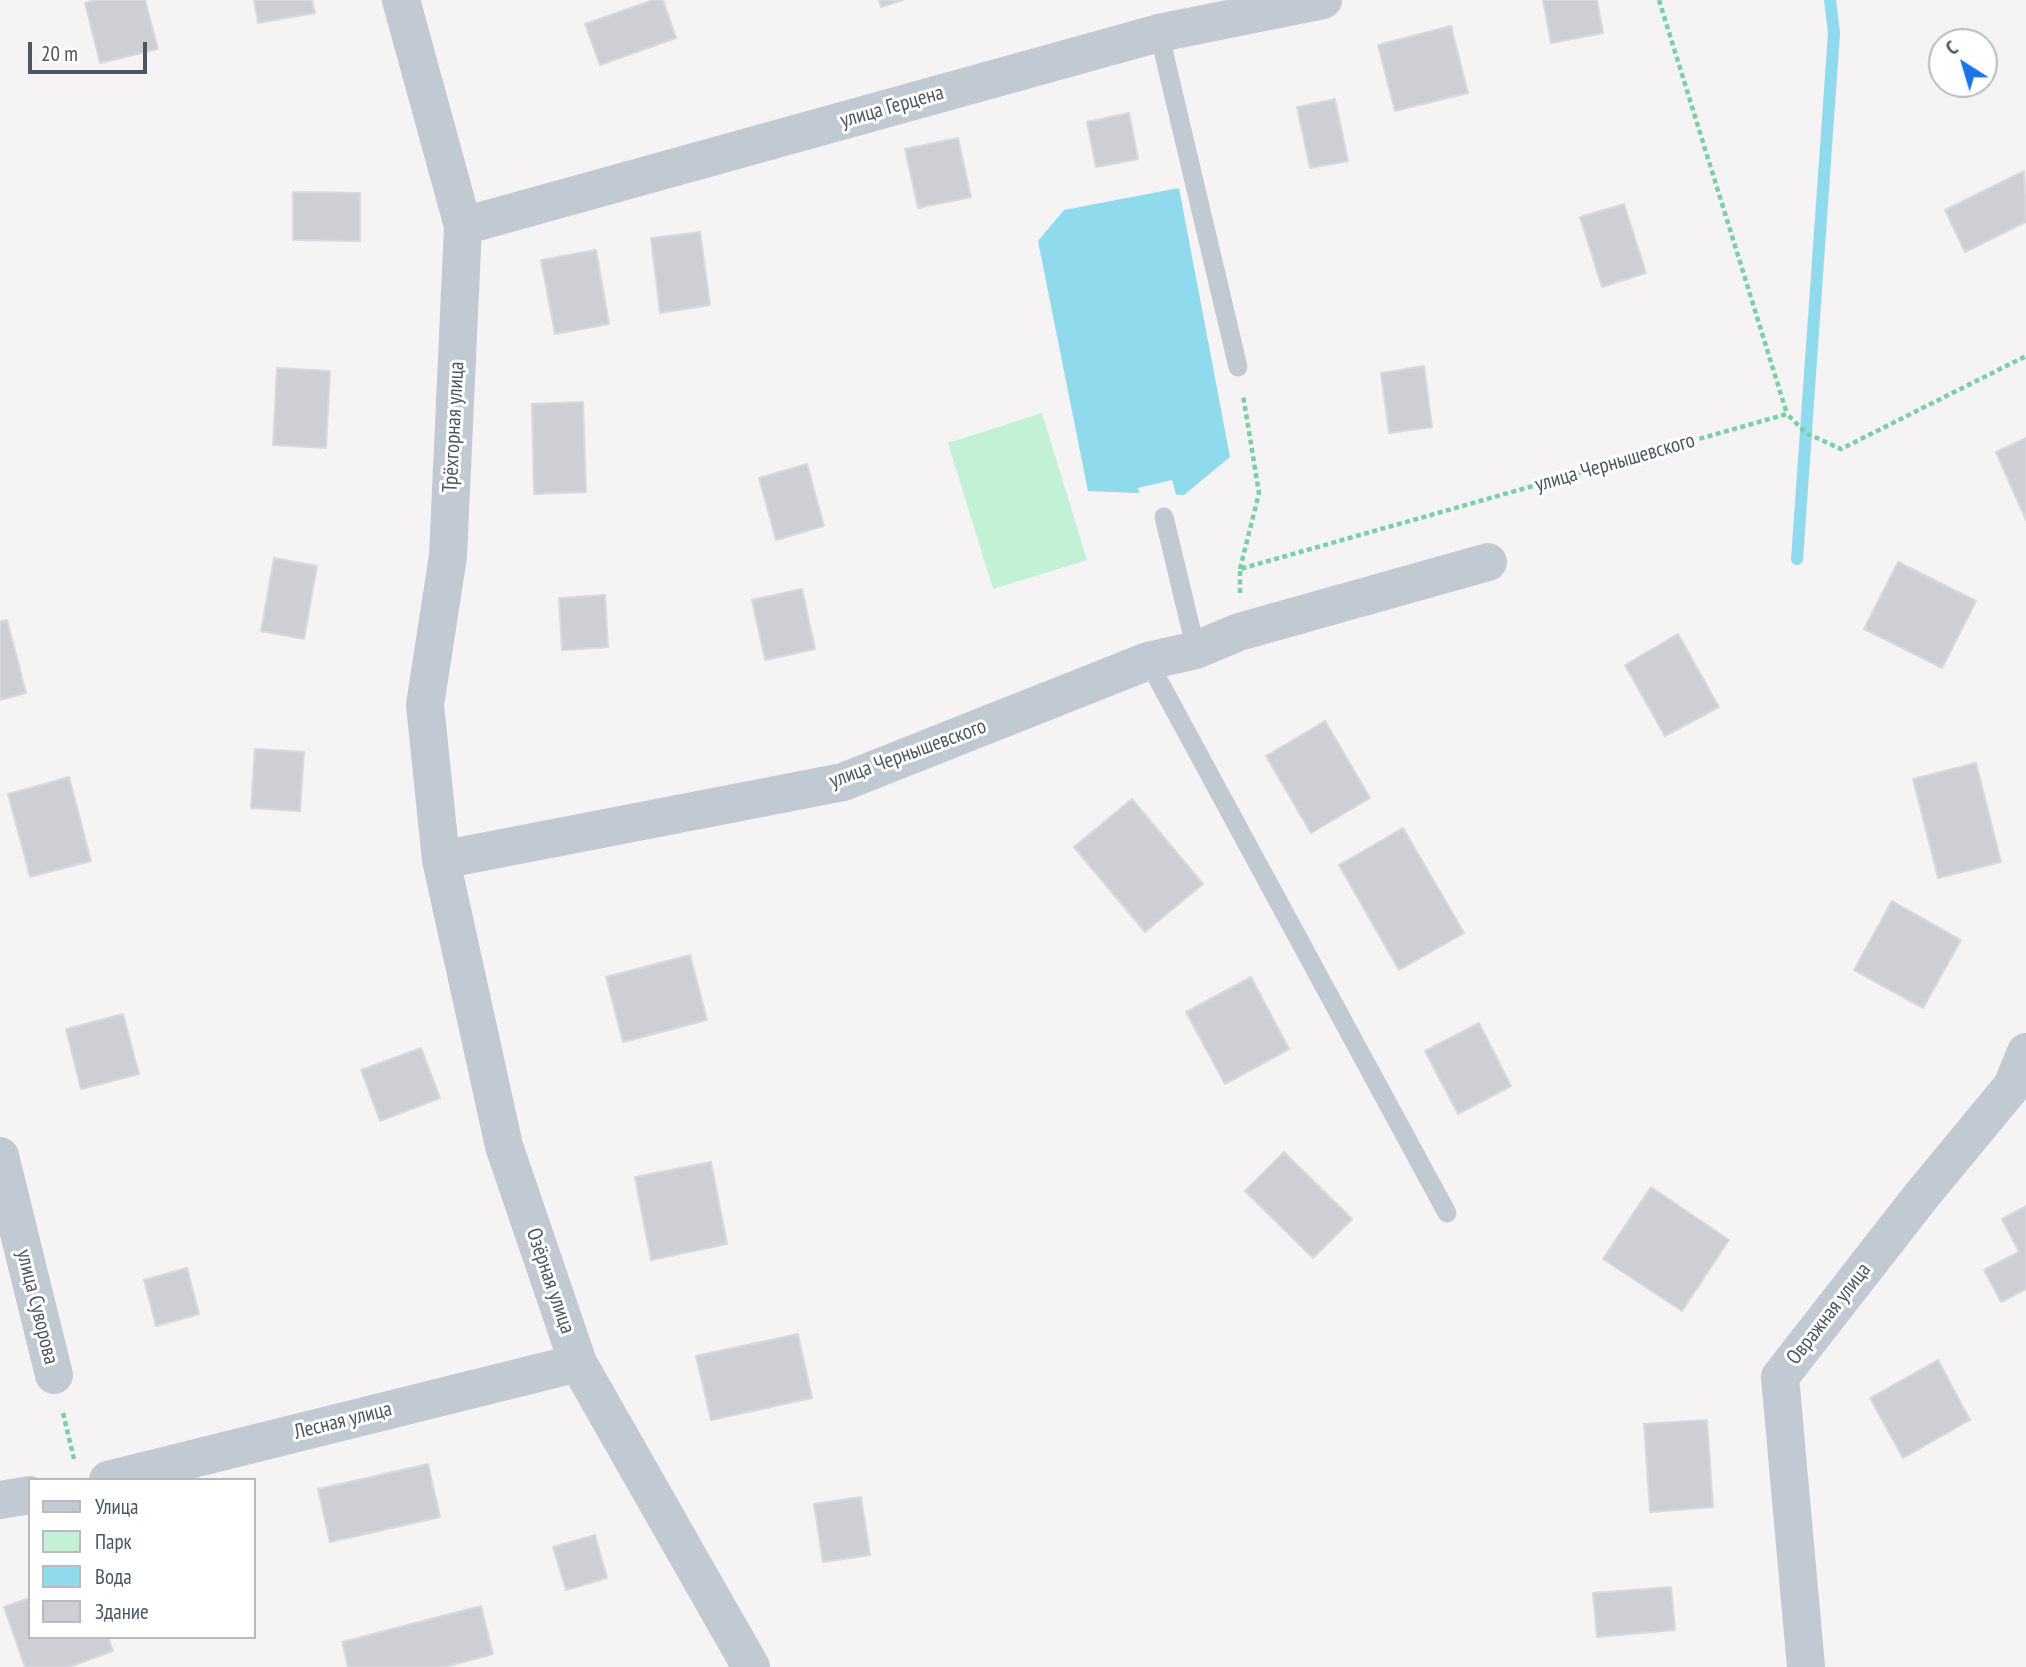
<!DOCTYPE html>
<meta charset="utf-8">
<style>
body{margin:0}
#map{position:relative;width:2026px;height:1667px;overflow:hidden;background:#f5f3f3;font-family:"PT Sans Narrow",sans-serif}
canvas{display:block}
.legend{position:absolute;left:28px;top:1478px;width:228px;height:161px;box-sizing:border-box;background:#fff;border:2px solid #b7bbc0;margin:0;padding:9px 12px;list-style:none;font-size:21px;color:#4a5661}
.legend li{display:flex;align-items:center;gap:14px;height:35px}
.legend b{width:35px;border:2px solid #b7bbc0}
.north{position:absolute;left:1928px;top:28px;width:70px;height:70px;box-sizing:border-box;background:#fff;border:2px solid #b7bbc0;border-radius:50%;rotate:323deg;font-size:19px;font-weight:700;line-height:28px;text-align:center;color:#4a5661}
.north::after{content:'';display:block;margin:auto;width:24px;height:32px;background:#1a73e8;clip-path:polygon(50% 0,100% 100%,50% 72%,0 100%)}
.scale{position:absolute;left:28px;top:42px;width:119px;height:32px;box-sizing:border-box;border:4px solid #4a5661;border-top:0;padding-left:9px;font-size:21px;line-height:24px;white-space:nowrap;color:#4a5661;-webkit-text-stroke:5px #fff;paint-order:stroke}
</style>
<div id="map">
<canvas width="2026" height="1667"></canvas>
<ul class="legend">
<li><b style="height:9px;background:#c1cad2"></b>Улица</li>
<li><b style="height:19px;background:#c3f1d5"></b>Парк</li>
<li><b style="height:19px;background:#90daee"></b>Вода</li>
<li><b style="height:19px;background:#cdcfd5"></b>Здание</li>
</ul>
<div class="north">С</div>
<div class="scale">20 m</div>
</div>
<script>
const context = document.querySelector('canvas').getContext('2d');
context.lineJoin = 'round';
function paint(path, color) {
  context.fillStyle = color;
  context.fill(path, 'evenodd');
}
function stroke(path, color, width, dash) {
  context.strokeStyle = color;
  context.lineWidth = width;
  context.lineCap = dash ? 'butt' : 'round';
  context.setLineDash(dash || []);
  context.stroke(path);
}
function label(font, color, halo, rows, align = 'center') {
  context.font = font + ' "PT Sans Narrow",sans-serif';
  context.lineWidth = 6;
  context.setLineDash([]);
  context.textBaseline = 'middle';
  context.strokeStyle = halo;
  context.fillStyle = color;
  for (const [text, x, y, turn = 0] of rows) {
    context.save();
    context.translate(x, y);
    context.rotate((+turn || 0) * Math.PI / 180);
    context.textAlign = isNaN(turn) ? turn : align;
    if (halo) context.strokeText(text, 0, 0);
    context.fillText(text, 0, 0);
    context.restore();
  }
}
const green = new Path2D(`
 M1042,413L1087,560L993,589L948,443Z`);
const water = new Path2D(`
 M1179,188L1230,457L1184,495L1088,491L1038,241L1064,210Z`);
const pier = new Path2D(`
 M1172,480L1177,498L1141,497L1138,488Z`);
const stream = new Path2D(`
 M1797,559L1834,33L1830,0`);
const building = new Path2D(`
 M96,0H145L158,49L100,63L85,3Z
 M254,0H312L315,13L258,23Z
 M653,0H663L676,38L600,65L585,24Z
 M879,0H903L881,7Z
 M1543,0H1597L1603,33L1551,43Z
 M1451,26L1468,93L1395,111L1378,45Z
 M1335,99L1348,161L1310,168L1297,107Z
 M1129,113L1138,159L1096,167L1087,122Z
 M958,138L971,197L918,208L905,149Z
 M2024,171L2026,222L1965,252L1945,210Z
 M293,192L360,193V241L293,240Z
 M1624,204L1646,273L1602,287L1580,217Z
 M700,232L710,305L660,313L651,238Z
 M596,250L609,324L555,334L541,260Z
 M1424,366L1432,427L1389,433L1381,373Z
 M277,368L330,371L326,448L273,445Z
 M583,402L586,492L534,494L532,404Z
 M2026,438V520L1996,452Z
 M807,464L824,526L776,540L759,478Z
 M274,558L317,566L304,639L261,631Z
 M1898,562L1976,601L1942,668L1864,629Z
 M802,589L815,649L765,660L752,600Z
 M605,595L608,647L562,650L559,598Z
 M7,620L26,693L0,700V622Z
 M1678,634L1719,707L1665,736L1625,665Z
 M1325,721L1370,798L1311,833L1266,756Z
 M255,749L304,752L300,811L251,808Z
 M1976,763L2001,862L1938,878L1913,779Z
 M69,777L91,861L30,877L8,794Z
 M1132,799L1203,884L1145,932L1074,847Z
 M1403,828L1464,933L1399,970L1339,865Z
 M1892,901L1961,940L1923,1008L1854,970Z
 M690,955L707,1020L623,1042L606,977Z
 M1251,977L1289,1049L1225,1084L1186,1012Z
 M123,1014L139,1074L81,1089L66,1029Z
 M1479,1023L1511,1086L1458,1114L1425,1051Z
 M421,1048L440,1098L380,1121L361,1070Z
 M1284,1152L1352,1219L1313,1258L1245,1191Z
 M711,1162L727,1244L651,1260L635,1177Z
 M1651,1187L1729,1240L1682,1311L1603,1259Z
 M2026,1206V1289L2001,1302L1984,1270L2019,1252L2002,1219Z
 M187,1268L199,1314L156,1326L144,1280Z
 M798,1334L812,1398L711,1420L696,1356Z
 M1938,1360L1970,1420L1903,1458L1870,1398Z
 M1707,1420L1713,1507L1650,1512L1644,1424Z
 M428,1464L440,1517L330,1542L318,1489Z
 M861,1497L870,1555L823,1562L814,1504Z
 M595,1535L607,1578L566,1590L553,1547Z
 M1671,1587L1675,1630L1597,1637L1593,1593Z
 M30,1598V1637H108L113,1651L69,1667H25L4,1607Z
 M481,1606L493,1654L445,1667H348L342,1642Z`);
const path = new Path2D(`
 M1659,0L1787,414
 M1240,569L1259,493L1243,395
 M1240,593V569L1787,414L1806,433L1841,449L2026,356
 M63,1413L74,1459`);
const lane = new Path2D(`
 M1159,33L1238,367
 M1164,517L1196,650
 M1148,661L1447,1213`);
const street = new Path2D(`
 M401,0L463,226L448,556L425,705L441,860L504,1146L578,1363L751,1667
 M463,226L1159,33L1323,0
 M441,860L843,782L1148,661L1196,650L1239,632L1488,562
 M0,1156L54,1375
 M108,1480L578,1363
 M0,1500L30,1495
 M1806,1667L1780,1377L1922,1195L2012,1086L2026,1052`);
const streetNames = [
 ["улица Герцена",892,107,-16],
 ["Трёхгорная улица",454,427,-87],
 ["улица Чернышевского",1615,463,-16],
 ["улица Чернышевского",908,754,-20],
 ["Озёрная улица",550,1281,71],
 ["улица Суворова",37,1307,76],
 ["Овражная улица",1829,1314,-52],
 ["Лесная улица",343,1421,-14]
];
paint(green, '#c3f1d5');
paint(water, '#90daee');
paint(pier, '#f5f3f3');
stroke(stream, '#90daee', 12);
paint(building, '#cdcfd5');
stroke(building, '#d7d9de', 2);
stroke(path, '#7ad0a6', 4.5, [5, 3.5]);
stroke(lane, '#c1cad2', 19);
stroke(street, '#c1cad2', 38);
label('21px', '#4a5661', '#fff', streetNames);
</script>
